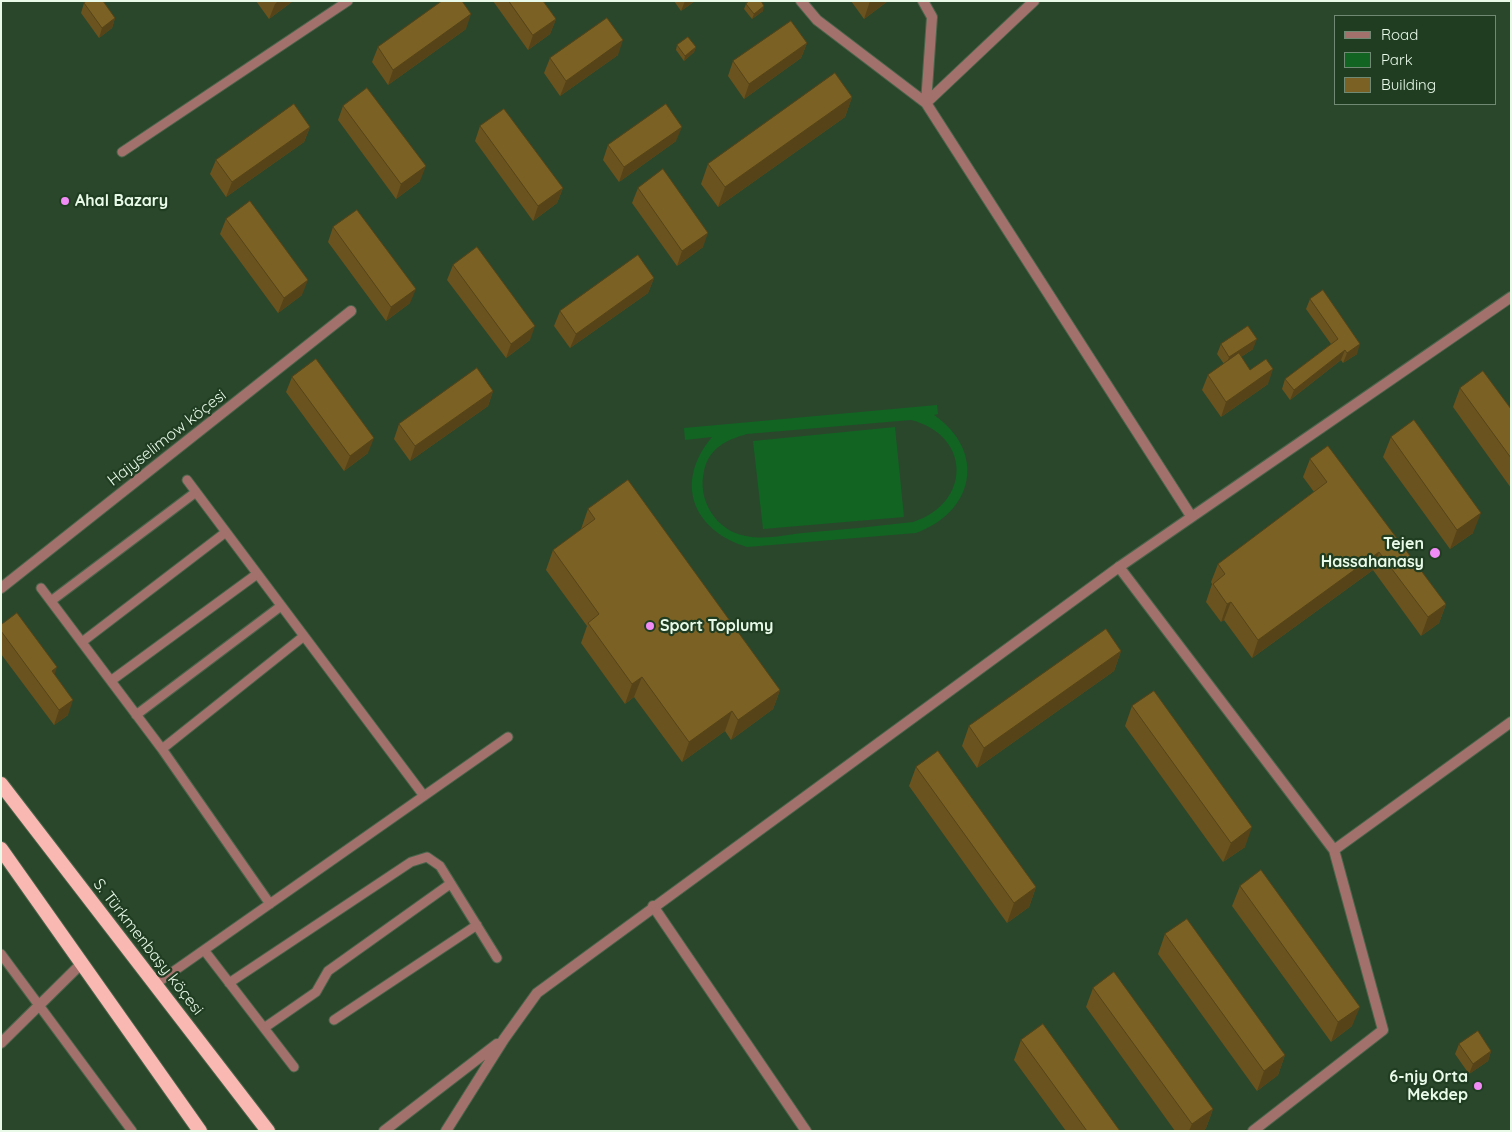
<!DOCTYPE html>
<meta charset="utf-8">
<style>
body{margin:0}
#map{position:relative;width:1512px;height:1132px;overflow:hidden;background:#2a472c;font-family:Quicksand,sans-serif}
canvas{display:block}
.frame{position:absolute;inset:0;border:2px solid #e9fae9;pointer-events:none}
.legend{position:absolute;left:1334px;top:15px;width:162px;height:90px;box-sizing:border-box;background:#203d22;border:1px solid #708972;margin:0;padding:6px 9px;list-style:none;font-size:15px;color:#e9fae9}
.legend li{display:flex;align-items:center;gap:10px;height:25px}
.legend b{width:25px;border:1px solid #708972}
</style>
<div id="map">
<canvas width="1512" height="1132"></canvas>
<div class="frame"></div>
<ul class="legend">
<li><b style="height:6px;background:#a3716c"></b>Road</li>
<li><b style="height:14px;background:#126422"></b>Park</li>
<li><b style="height:14px;background:#7b6123"></b>Building</li>
</ul>
</div>
<script>
const context = document.querySelector('canvas').getContext('2d');
context.lineJoin = 'round';
function paint(path, color) {
  context.fillStyle = color;
  context.fill(path, 'evenodd');
}
function stroke(path, color, width, dash) {
  context.strokeStyle = color;
  context.lineWidth = width;
  context.lineCap = dash ? 'butt' : 'round';
  context.setLineDash(dash || []);
  context.stroke(path);
}
function label(font, color, halo, rows, align = 'center') {
  context.font = font + ' Quicksand,sans-serif';
  context.lineWidth = 4.5;
  context.setLineDash([]);
  context.textBaseline = 'middle';
  context.strokeStyle = halo;
  context.fillStyle = color;
  for (const [text, x, y, turn = 0] of rows) {
    context.save();
    context.translate(x, y);
    context.rotate((+turn || 0) * Math.PI / 180);
    context.textAlign = isNaN(turn) ? turn : align;
    if (halo) context.strokeText(text, 0, 0);
    context.fillText(text, 0, 0);
    context.restore();
  }
}
const green = new Path2D(`
 M937,405L938,414L934,415C987,452 974,512 916,533L747,547C692,530 674,482 712,437L685,440L684,428ZM911,420C971,435 972,503 913,522C876,526 840,530 803,533C785,535 765,540 746,536C716,531 697,500 704,471C709,448 726,440 747,434Z
 M895,427L904,517L763,529L753,441Z`);
const service = new Path2D(`
 M122,152L348,1
 M187,480L424,796
 M41,588L162,749L270,904
 M51,601L196,492
 M82,642L226,532
 M112,680L257,574
 M136,715L281,606
 M162,749L304,636
 M204,950L294,1067
 M1,954L132,1131
 M229,983L411,862L427,857L440,866L497,958
 M154,985L508,737
 M334,1020L477,925
 M264,1028L316,992L328,971L450,884`);
const minor = new Path2D(`
 M801,1L817,20L926,103L1191,516
 M923,1L932,17L926,103
 M926,103L1034,1
 M1119,567L1334,850L1511,722
 M1,588L351,311
 M653,906L806,1131
 M1,1043L82,963
 M1253,1131L1383,1030L1334,850`);
const tertiary = new Path2D(`
 M384,1131L497,1044
 M446,1131L504,1039L537,993L1119,567L1511,297`);
const trunk = new Path2D(`
 M1,784L268,1131
 M1,849L200,1131`);
const wall = new Path2D(`
 M256,1H293L269,19Z
 M493,1H543L556,19L550,34L528,50Z
 M674,1H695L681,11Z
 M851,1H888L864,19Z
 M84,3L115,18L112,28L99,38L81,13Z
 M746,4L763,11L752,19L744,9Z
 M466,29L388,85L372,62L378,47Z
 M807,43L801,58L744,99L728,76L733,61Z
 M677,45L696,47L694,52L684,61L676,50Z
 M618,55L560,96L544,73L550,58Z
 M852,97L845,117L718,207L701,184L708,164Z
 M343,106L420,181L396,199L338,120Z
 M480,126L563,188L557,203L533,221L475,141Z
 M310,127L304,142L226,197L210,174L216,160Z
 M676,141L619,182L603,160L608,145Z
 M638,188L703,247L677,266L632,203Z
 M226,219L302,295L278,313L220,234Z
 M333,227L410,303L386,321L328,242Z
 M453,265L530,340L506,358L447,280Z
 M654,278L648,293L570,348L554,326L560,311Z
 M1310,299L1357,354L1343,363L1341,360L1290,400L1282,389L1285,379L1331,344L1306,309Z
 M1221,344L1253,349L1241,357L1250,370L1268,384L1221,417L1202,390L1208,375L1224,364L1217,354Z
 M292,377L368,453L344,471L286,392Z
 M1460,388L1511,409V488L1453,407Z
 M493,391L488,406L410,461L394,439L399,424Z
 M1391,437L1473,533L1450,549L1383,457Z
 M1310,459L1446,604L1439,623L1421,636L1373,570L1252,658L1224,620L1221,622L1206,602L1212,584L1211,582L1218,564L1314,492L1303,477Z
 M588,509L780,690L773,709L731,740L725,731L682,762L634,697L625,704L581,643L587,626L546,570L553,550L581,530V529Z
 M1,625L54,674L68,715L54,725L1,654Z
 M1121,651L1114,671L977,768L962,746L969,726Z
 M1132,706L1245,847L1223,862L1125,726Z
 M916,767L1036,887L1029,907L1007,923L909,786Z
 M1240,886L1352,1026L1331,1042L1232,906Z
 M1165,934L1285,1055L1278,1075L1257,1091L1158,954Z
 M1093,988L1213,1109L1206,1128L1203,1131H1175L1086,1007Z
 M1021,1040L1120,1131H1066L1014,1060Z
 M1459,1044L1491,1051L1488,1061L1469,1074L1455,1054Z`);
const shadedWall = new Path2D(`
 M278,1H293L269,19L275,4Z
 M685,1H695L681,11Z
 M870,1H888L864,19Z
 M764,6L763,11L752,19L754,14Z
 M471,14L466,29L388,85L393,70Z
 M115,18L112,28L99,38L102,28Z
 M556,19L550,34L528,50L533,35Z
 M623,40L618,55L560,96L566,81Z
 M807,43L801,58L744,99L749,84Z
 M696,47L694,52L684,61L685,56Z
 M852,97L845,117L718,207L725,187Z
 M310,127L304,142L226,197L232,182Z
 M682,127L676,141L619,182L624,167Z
 M426,166L420,181L396,199L401,184Z
 M563,188L557,203L533,221L538,206Z
 M708,233L703,247L677,266L682,251Z
 M654,278L648,293L570,348L576,334Z
 M308,280L302,295L278,313L284,298Z
 M416,289L410,303L386,321L391,307Z
 M535,326L530,340L506,358L511,344Z
 M1257,339L1253,349L1226,367L1229,357Z
 M1360,344L1357,354L1343,363L1347,353Z
 M1345,350L1341,360L1290,400L1294,390Z
 M1273,369L1268,384L1221,417L1226,402Z
 M493,391L488,406L410,461L415,446Z
 M374,438L368,453L344,471L350,456Z
 M1481,513L1473,533L1450,549L1457,530Z
 M1379,552L1373,570L1252,658L1258,640Z
 M1231,602L1224,620L1221,622L1227,604Z
 M1446,604L1439,623L1421,636L1428,617Z
 M1121,651L1114,671L977,768L984,748Z
 M57,667L52,682V671Z
 M642,677L634,697L625,704L632,684Z
 M780,690L773,709L731,740L738,720Z
 M73,700L68,715L54,725L59,710Z
 M732,711L725,731L682,762L689,742Z
 M1252,827L1245,847L1223,862L1231,843Z
 M1036,887L1029,907L1007,923L1014,903Z
 M1360,1007L1352,1026L1331,1042L1338,1022Z
 M1491,1051L1488,1061L1469,1074L1473,1064Z
 M1285,1055L1278,1075L1257,1091L1264,1071Z
 M1213,1109L1206,1128L1203,1131H1189L1192,1124Z`);
const building = new Path2D(`
 M87,1H103L115,18L102,28L84,3Z
 M442,1H462L471,14L393,70L378,47Z
 M509,1H543L556,19L533,35Z
 M749,1H761L764,6L754,14L746,4Z
 M607,18L623,40L566,81L550,58Z
 M791,21L807,43L749,84L733,61Z
 M688,37L696,47L685,56L677,45Z
 M835,73L852,97L725,187L708,164Z
 M367,88L426,166L401,184L343,106Z
 M294,104L310,127L232,182L216,160Z
 M666,104L682,127L624,167L608,145Z
 M504,109L563,188L538,206L480,126Z
 M663,169L708,233L682,251L638,188Z
 M250,201L308,280L284,298L226,219Z
 M357,210L416,289L391,307L333,227Z
 M477,247L535,326L511,344L453,265Z
 M638,255L654,278L576,334L560,311Z
 M1323,290L1360,344L1347,353L1345,350L1294,390L1285,379L1338,339L1310,299Z
 M1248,326L1257,339L1229,357L1221,344Z
 M1239,353L1250,370L1266,359L1273,369L1226,402L1208,375Z
 M316,359L374,438L350,456L292,377Z
 M477,368L493,391L415,446L399,424Z
 M1483,371L1511,409V458L1460,388Z
 M1414,420L1481,513L1457,530L1391,437Z
 M1328,446L1446,604L1428,617L1379,552L1258,640L1231,602L1227,604L1213,584L1225,574L1218,564L1327,482L1310,459Z
 M628,480L780,690L738,720L732,711L689,742L642,677L632,684L588,623L599,614L553,550L595,519L588,509Z
 M17,613L57,667L52,671L73,700L59,710L1,631V625Z
 M1106,629L1121,651L984,748L969,726Z
 M1154,691L1252,827L1231,843L1132,706Z
 M938,751L1036,887L1014,903L916,767Z
 M1261,870L1360,1007L1338,1022L1240,886Z
 M1187,919L1285,1055L1264,1071L1165,934Z
 M1114,972L1213,1109L1192,1124L1093,988Z
 M1043,1024L1120,1131H1087L1021,1040Z
 M1478,1031L1491,1051L1473,1064L1459,1044Z`);
const markers = [
 [65,201,5,"#f18bf5"],
 [1435,553,6,"#f18bf5"],
 [650,626,5,"#f18bf5"],
 [1478,1086,5,"#f18bf5"]
];
const poiNames = [
 ["Ahal Bazary",75,201],
 ["Tejen",1424,544,"right"],
 ["Hassahanasy",1424,562,"right"],
 ["Sport Toplumy",660,626],
 ["6-njy Orta",1468,1077,"right"],
 ["Mekdep",1468,1095,"right"]
];
const streetNames = [
 ["Hajyselimow köçesi",167,438,-38],
 ["S. Türkmenbaşy köçesi",148,947,52]
];
paint(green, '#126422');
stroke(service, '#49644a', 11);
stroke(minor, '#49644a', 12);
stroke(tertiary, '#49644a', 12);
stroke(trunk, '#49644a', 16);
stroke(service, '#a3716c', 9);
stroke(minor, '#a3716c', 10);
stroke(tertiary, '#a3716c', 10);
stroke(trunk, '#f9b8b1', 14);
paint(wall, '#6a531e');
paint(shadedWall, '#564418');
paint(building, '#7b6123');
stroke(building, '#564418', 1);
for (const [x, y, r, color] of markers) {
  const dot = new Path2D();
  dot.arc(x, y, r, 0, 2 * Math.PI);
  context.fillStyle = color;
  context.fill(dot);
  stroke(dot, '#203d22', 2);
}
label('bold 16px', '#e9fae9', '#203d22', poiNames, 'left');
label('16px', '#e9fae9', '#203d22', streetNames);
</script>
